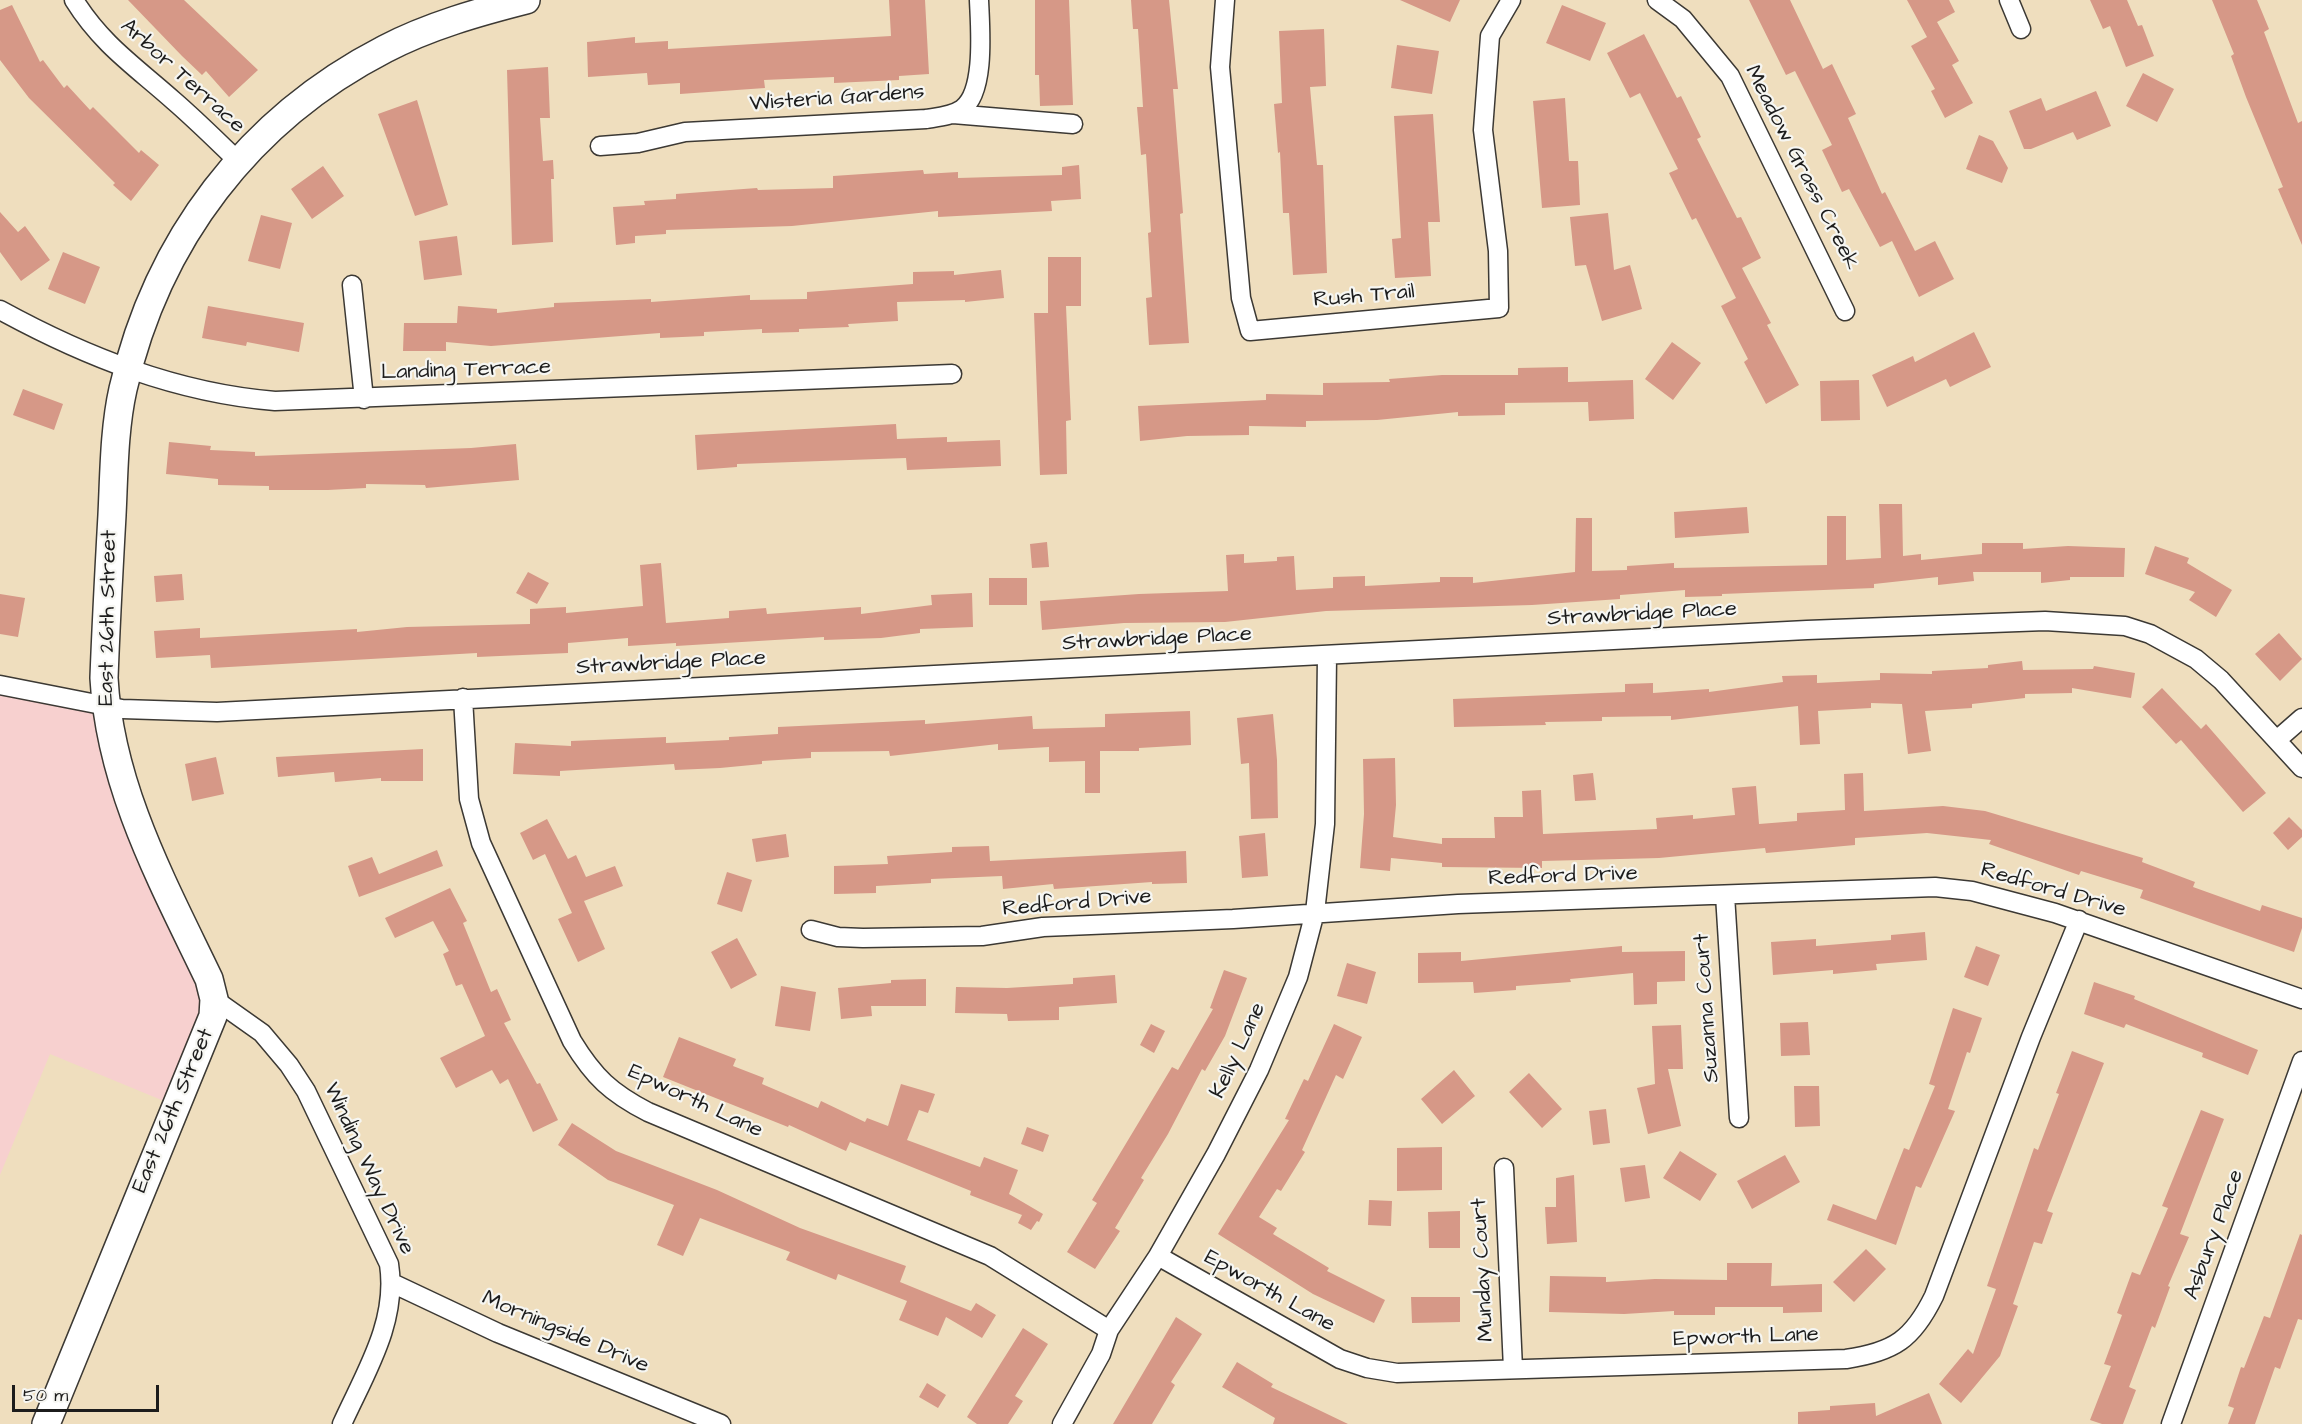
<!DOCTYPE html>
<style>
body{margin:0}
#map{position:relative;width:2302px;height:1424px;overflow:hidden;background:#efdebe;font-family:"Architects Daughter",sans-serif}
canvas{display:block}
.scale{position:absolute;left:12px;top:1385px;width:147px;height:27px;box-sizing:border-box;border:3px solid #1c1c1c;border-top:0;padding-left:8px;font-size:18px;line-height:21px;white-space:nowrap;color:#1c1c1c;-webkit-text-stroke:4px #f6f6f2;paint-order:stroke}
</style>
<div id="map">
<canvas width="2302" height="1424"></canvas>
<div class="scale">50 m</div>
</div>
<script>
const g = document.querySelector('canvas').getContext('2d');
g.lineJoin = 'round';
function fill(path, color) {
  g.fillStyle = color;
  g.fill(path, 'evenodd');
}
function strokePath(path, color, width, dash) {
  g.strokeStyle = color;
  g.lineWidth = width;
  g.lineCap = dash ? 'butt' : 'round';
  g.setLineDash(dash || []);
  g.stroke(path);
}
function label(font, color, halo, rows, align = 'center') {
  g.font = font + ' "Architects Daughter",sans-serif';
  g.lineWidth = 4.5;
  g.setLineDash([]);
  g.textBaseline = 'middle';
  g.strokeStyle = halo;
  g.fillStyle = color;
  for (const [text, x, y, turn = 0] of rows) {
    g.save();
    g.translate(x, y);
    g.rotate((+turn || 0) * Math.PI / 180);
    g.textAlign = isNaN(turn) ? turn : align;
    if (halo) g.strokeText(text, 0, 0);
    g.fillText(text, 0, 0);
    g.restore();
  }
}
fill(new Path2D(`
 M0 685 105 706 209 979 176 1106 50 1054 0 1175Z`), '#f7d0cf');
fill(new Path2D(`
 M128 0H184L258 70 229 97 206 71 202 75 182 56Z
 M889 0H925L929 74 899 76V80L834 83V77L764 80 765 88 680 94V83L648 85 647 73 588 77 587 42 635 37V43L668 41V49L891 36Z
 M1035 0H1069L1073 105 1040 106 1039 75H1035Z
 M1131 0H1169L1178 89H1173L1183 213 1180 214 1189 343 1149 345 1146 298 1152 297 1148 233 1151 232 1146 154 1141 155 1137 107H1143L1138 29H1133Z
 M1400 0H1460L1450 22Z
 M1749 0H1790L1823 69 1832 64 1856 114 1848 118 1882 194 1885 192 1915 251 1935 241 1954 279 1919 297 1892 241 1880 247 1849 189 1842 192 1822 150 1832 145 1795 71 1786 75Z
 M1907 0H1949L1955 12 1937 22 1959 61 1952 65 1973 103 1945 118 1931 91 1935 89 1911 46 1927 37Z
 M2090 0H2127L2138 26 2142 25 2154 56 2126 67 2110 26 2103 29Z
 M2212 0H2257L2269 29 2264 32 2298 123 2302 121V245L2278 189 2283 187 2246 97 2231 56 2234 54Z
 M12 5 40 62 43 60 64 88 67 85 90 110 93 107 139 153 141 150 159 165 131 201 113 185 115 183 29 98 0 60V10Z
 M1562 5 1606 23 1590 61 1546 43Z
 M1324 29 1326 86 1310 87 1317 165H1323L1327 273 1293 275 1289 213H1283L1280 152 1278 153 1274 104 1282 103 1279 31Z
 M1644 34 1677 98 1681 96 1701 137 1697 139 1737 218 1741 217 1761 258 1742 268 1771 323 1767 325 1799 385 1766 404 1744 362 1748 359 1721 306 1736 298 1696 218 1692 220 1669 173 1678 169 1640 93 1630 98 1607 53Z
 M1397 45 1439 51 1432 94 1391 88Z
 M548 67 550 118H540L543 161 553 160 554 179H551L553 242 512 245 507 70Z
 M2143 73 2174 89 2157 122 2126 106Z
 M2096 91 2111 126 2077 140 2073 132 2031 149H2024L2009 111 2041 98 2046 111Z
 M1565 98 1569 161H1578L1580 205 1542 208 1533 101Z
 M417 100 448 205 415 216 378 114Z
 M1433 114 1440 222H1428L1431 276 1395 278 1392 239 1401 238 1394 116Z
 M1979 135 1993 141 2008 168 2002 183 1966 169Z
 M1079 165 1081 199 1051 201 1052 211 938 217V211L792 226 666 230V234L635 236V243L616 245 613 207 645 205 644 201 676 199V194L757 188 758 190 833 188V176L923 170 924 174 958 172V178L1062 175V167Z
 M323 166 344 196 312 219 291 189Z
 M0 212 18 232 25 226 50 260 21 281 0 252Z
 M1608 213 1614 270 1630 265 1642 309 1602 321 1586 265 1575 266 1570 217Z
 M261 215 292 223 280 269 248 261Z
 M457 236 462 275 424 280 419 241Z
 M63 252 100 267 85 304 48 289Z
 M1048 257H1081V306H1066L1071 420 1066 421 1067 474 1040 475 1034 313H1048Z
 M1001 270 1004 298 965 302V300L897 302 898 321 848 324 849 327 799 329V332L762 333V329L704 332V336L660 338V333L491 346 446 342V351H403L404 323H457L458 306 497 309V313L554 307V303L651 299V302L750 295V300L807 299V292L913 284V272L954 271V275Z
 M208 306 304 323 299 352 247 342 246 346 202 338Z
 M1974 332 1991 367 1950 387 1946 379 1887 407 1872 375 1913 356 1915 362Z
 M1672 342 1701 363 1673 400 1645 379Z
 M1568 367V382L1633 380 1634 419 1589 421 1588 402 1505 403V415L1458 416V412L1377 420 1306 421V427L1249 426V435L1187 436 1140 441 1138 406 1266 400V394L1323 395V383L1390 382 1389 379 1442 375H1518V368Z
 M1859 380 1860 420 1821 421 1820 381Z
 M23 389 63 404 54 430 13 415Z
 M896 424 897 439 947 437V442L1000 440 1001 466 907 470 906 458 737 464V467L697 470 695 435Z
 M169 442 211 446 210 450 255 452V456L471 448 516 444 519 480 426 488 425 485 366 484V488L328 490H269V486L218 485V479L166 474Z
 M1879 504H1902L1903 556 1921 554V560L1982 554V543H2023V549L2068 546 2125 548 2124 577H2070V580L2041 583V572H1973L1974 581 1938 585V577L1874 584V588L1722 594V596L1685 597V590L1620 595V599L1532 605 1326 611 1225 622 1124 623 1042 630 1040 601 1139 594 1228 591 1226 555 1244 554V563L1277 561V557L1294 556 1296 590 1333 588V577L1365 576V586L1440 582V577H1473V583L1575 572 1576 518H1592V571L1627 570V566L1674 563V568L1827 565V516H1846V560L1881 558Z
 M1747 507 1749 533 1675 538 1674 512Z
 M1047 542 1049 567 1032 568 1030 544Z
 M2155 546 2189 558 2187 563 2232 590 2216 617 2189 600 2195 592 2145 574Z
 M661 563 666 623 729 618V611L766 608 767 614 861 607V614L932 605 931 595 972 593 973 627 920 629V633L881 638 824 640V637L676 646V643L628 646V638L568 643V653L477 657V653L211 668 210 655 156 658 154 631 200 628V638L357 629V632L407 627 530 624V609L566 607V613L643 606 640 565Z
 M528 572 549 583 537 604 516 593Z
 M182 574 184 600 156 602 154 576Z
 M989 578H1027V605H989Z
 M0 594 25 598 18 637 0 634Z
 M2279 633 2302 659 2280 681 2255 654Z
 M2022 661 2023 670 2093 669 2094 666 2135 673 2131 698 2072 688V693L2025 694V698L1972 704V708L1925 711 1931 751 1908 754 1902 704 1871 703V708L1818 711 1820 744 1800 745 1798 706 1671 720V716L1602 717V721L1545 722 1546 725 1454 727 1453 699 1625 692V684L1653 683V693L1709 689V692L1783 682 1782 676 1817 675V683L1880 680V673L1932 674V671L1988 668V665Z
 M2162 688 2201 729 2206 724 2266 793 2243 812 2181 740 2176 744 2142 707Z
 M1190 711 1191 745 1139 748V751H1100V793H1085V761L1049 762V747L998 750V744L890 756 889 751 811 752V758L762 761V764L720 768 675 770 674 764 560 771V776L513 774 515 743 571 746V741L666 737V743L729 740V737L778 734V727L925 720V724L1032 716 1033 729 1105 727V714Z
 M1273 714 1277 760 1278 818 1251 819 1249 763 1241 764 1237 718Z
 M423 749V781H381V778L335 782 334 772 278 777 276 757Z
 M216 757 224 794 192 801 185 764Z
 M1395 758 1396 805 1393 837 1442 844V838H1495L1494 817H1523L1522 791 1541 790 1543 834 1657 829 1656 818 1693 815V819L1735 815 1732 788 1756 786 1759 824 1797 821V813L1845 810 1844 774 1863 773 1864 811 1943 806 1985 811 2143 858 2142 862 2195 882 2193 887 2260 911 2262 905 2302 918V928L2294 952 2140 898 2143 890 2081 871 2079 875 1989 844 1991 840 1927 833 1855 838V845L1766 853 1765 848 1659 858 1542 861V868L1442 867V863L1391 858 1390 871 1360 868 1364 814 1363 759Z
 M1593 773 1596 800 1575 801 1573 775Z
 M2289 817 2302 830V837L2288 850 2273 833Z
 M547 819 568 859 576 855 586 877 615 866 623 886 584 901 605 949 578 962 558 919 572 913 545 854 533 860 520 833Z
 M1265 833 1268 876 1242 878 1239 836Z
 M786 834 789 857 756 862 752 839Z
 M989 846 990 861 1186 851 1187 883 1152 884V882L1054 889 1053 884 1003 889 1002 876 931 879V883L876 886V893L834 894V866L888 864 887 856 952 852V847Z
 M437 850 443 866 359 897 348 866 372 857 379 874Z
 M727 872 752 880 742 912 717 904Z
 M450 888 467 921 463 923 491 992 497 989 511 1020 504 1023 537 1084 540 1083 558 1120 533 1132 508 1079 500 1084 492 1070 456 1088 440 1058 485 1036 462 984 456 986 443 954 449 951 433 921 395 938 385 918Z
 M1925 932 1927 960 1876 964 1877 970 1833 974V970L1773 975 1771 942 1816 939V946L1891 940V935Z
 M737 938 757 975 731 989 711 952Z
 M1622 946V952L1685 951V981L1657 982V1004L1634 1005 1633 973 1570 979 1571 982 1516 986V990L1474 993 1473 982 1418 983V953L1461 952V961Z
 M1976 946 2000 955 1988 986 1964 977Z
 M1347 963 1376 972 1367 1004 1337 996Z
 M1224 970 1247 978 1225 1036 1205 1071 1202 1069 1168 1134 1141 1178 1144 1180 1115 1228 1120 1231 1095 1269 1067 1252 1097 1203 1092 1200 1172 1067 1178 1070 1213 1009 1210 1008Z
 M1115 975 1117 1003 1059 1007V1020L1008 1021 1007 1014 955 1013 956 987 1007 988 1073 984V978Z
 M926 979V1006H871L872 1016 841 1019 838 988 891 983V980Z
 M2094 982 2135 996 2134 999 2258 1050 2248 1075 2202 1057 2203 1053 2126 1024 2124 1028 2084 1014Z
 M781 986 816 992 810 1031 775 1026Z
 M1953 1008 1982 1018 1970 1053 1967 1052 1948 1109 1955 1111 1921 1188 1916 1186 1896 1245 1827 1220 1833 1204 1876 1220 1904 1148 1909 1150 1935 1086 1929 1084Z
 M1808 1022 1810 1055 1781 1056 1780 1023Z
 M1151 1024 1165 1031 1154 1053 1140 1045Z
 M1334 1024 1362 1037 1343 1079 1336 1075 1302 1150 1305 1152 1281 1191 1277 1189 1259 1217 1277 1228 1273 1234 1329 1268 1327 1271 1385 1300 1374 1323 1313 1294 1218 1234 1289 1120 1285 1119 1304 1079 1308 1081Z
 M1681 1025 1683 1069H1668L1681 1126 1648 1134 1637 1088 1655 1084 1652 1026Z
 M679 1037 736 1059 733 1066 764 1078 762 1084 818 1108 821 1101 865 1122 867 1118 888 1126 901 1084 935 1094 928 1113 919 1110 907 1140 980 1167 984 1157 1018 1170 1009 1194 1043 1214 1039 1222 1037 1221 1031 1230 1018 1223 1022 1215 970 1195 971 1191 850 1142 846 1151 789 1125 788 1127 663 1077Z
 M2072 1051 2104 1063 2047 1211 2053 1213 2042 1244 2034 1242 2013 1304 2018 1306 2000 1356 1961 1403 1939 1384 1968 1349 1973 1354 1996 1289 1987 1286 2034 1148 2038 1150 2059 1094 2056 1093Z
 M1454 1070 1475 1096 1442 1124 1421 1099Z
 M1529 1073 1562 1109 1542 1128 1509 1092Z
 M1794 1086H1819L1820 1126 1795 1127Z
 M1606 1109 1610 1143 1593 1145 1589 1111Z
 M2201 1110 2224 1119 2180 1234 2189 1237 2168 1286 2170 1287 2155 1328 2152 1326 2129 1387 2136 1390 2123 1424H2102L2090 1420 2111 1366 2104 1364 2122 1315 2117 1313 2132 1272 2140 1275 2168 1208 2162 1206Z
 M572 1123 616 1151 717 1190 800 1228 906 1266 900 1282 971 1311 976 1303 996 1315 982 1338 946 1317 938 1336 899 1320 907 1301 838 1274 836 1280 786 1260 790 1252 700 1218 683 1256 657 1245 674 1205 608 1180 558 1145Z
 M1027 1127 1049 1135 1043 1152 1021 1144Z
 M1442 1147V1190L1397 1191V1148Z
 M1680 1151 1717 1174 1700 1201 1663 1178Z
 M1785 1155 1800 1182 1752 1209 1737 1181Z
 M1645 1165 1650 1198 1625 1202 1620 1168Z
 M1574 1175 1577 1242 1547 1244 1545 1207H1556V1178Z
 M1369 1200 1392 1201 1391 1226 1368 1225Z
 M1460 1211V1248H1429L1428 1212Z
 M2300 1234 2302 1235V1320L2298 1319 2280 1369 2275 1367 2255 1424H2228L2234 1408 2228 1406 2241 1367 2244 1368 2264 1316 2270 1318Z
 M1866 1249 1886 1269 1854 1302 1833 1282Z
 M1727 1263H1772L1771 1286 1822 1284V1312L1783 1313V1307H1715V1315H1674V1311L1624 1314 1549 1312 1550 1276 1606 1277V1282L1655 1279 1727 1280Z
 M1411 1297H1460V1322L1412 1323Z
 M1176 1317 1202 1334 1171 1382 1175 1385 1152 1424H1113Z
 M1023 1328 1048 1344 1015 1396 1023 1401 1008 1424H977L967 1417Z
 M1237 1362 1273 1384 1271 1387 1348 1424H1273L1275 1418 1222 1387Z
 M927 1383 946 1395 938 1408 919 1397Z
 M1929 1393 1942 1424H1798V1412L1830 1410V1406L1875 1403 1876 1416Z`), '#d69887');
const street = new Path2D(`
 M74 0C102 45 136 67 174 101 196 120 217 141 238 161
 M1225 0 1220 67 1241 298 1250 331 1499 308 1498 251 1483 130 1490 36 1511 0
 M1657 0 1683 19 1730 76 1845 311
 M2009 0 2021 29
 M953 114 1073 124
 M600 146 638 143 685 132 926 119C938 117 952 116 962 109 986 92 980 27 979 0
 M352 285 364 399
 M0 310C86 357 177 393 275 401L952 374
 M0 685 122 709 217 712 1807 630 2045 621 2125 626 2150 634 2196 659 2221 680 2302 768
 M463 698 469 799 481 843 572 1041C594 1077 611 1093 648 1112L990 1256 1109 1330
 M2278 739 2302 718
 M1725 895 1739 1118
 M811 930 838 937 863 938 982 936 1043 927 1233 919 1458 904 1935 887 1972 891 2055 913 2302 999
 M214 999 262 1033 289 1065 306 1091 389 1264C398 1322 365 1373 342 1424
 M1504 1168 1513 1369
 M1158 1256 1340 1359 1367 1368 1397 1373 1846 1359C1894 1352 1913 1339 1934 1296L2031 1037 2079 920
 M392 1283 498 1333 721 1424
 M1062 1424 1101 1354 1109 1330 1158 1256 1216 1154 1259 1070 1298 977 1315 912 1325 824 1327 656
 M2171 1424 2302 1061`);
const secondary = new Path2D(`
 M46 1424 213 1016 214 999 209 979C163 883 110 787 104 678 106 624 109 569 112 515 114 474 114 429 123 389 157 240 249 119 385 49 429 26 479 12 526 0`);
strokePath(street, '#3c3934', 21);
strokePath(secondary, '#3c3934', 30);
strokePath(street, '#fff', 18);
strokePath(secondary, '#fff', 27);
label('22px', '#1c1c1c', '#f6f6f2', [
 ["Arbor Terrace",182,77,42],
 ["Wisteria Gardens",837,99,-4],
 ["Meadow Grass Creek",1801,168,63],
 ["Rush Trail",1364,297,-5],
 ["Landing Terrace",466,371,-2],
 ["Strawbridge Place",1642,615,-3],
 ["East 26th Street",109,618,-89],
 ["Strawbridge Place",1157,640,-3],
 ["Strawbridge Place",671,664,-3],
 ["Redford Drive",1563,877,-2],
 ["Redford Drive",2053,891,16],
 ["Redford Drive",1077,904,-5],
 ["Suzanna Court",1708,1008,-94],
 ["Kelly Lane",1239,1051,-65],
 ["Epworth Lane",695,1102,25],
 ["East 26th Street",174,1111,-67],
 ["Winding Way Drive",368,1169,65],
 ["Asbury Place",2215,1235,-70],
 ["Munday Court",1484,1270,-93],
 ["Epworth Lane",1269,1292,29],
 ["Morningside Drive",565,1333,23],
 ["Epworth Lane",1746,1338,-2]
]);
</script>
